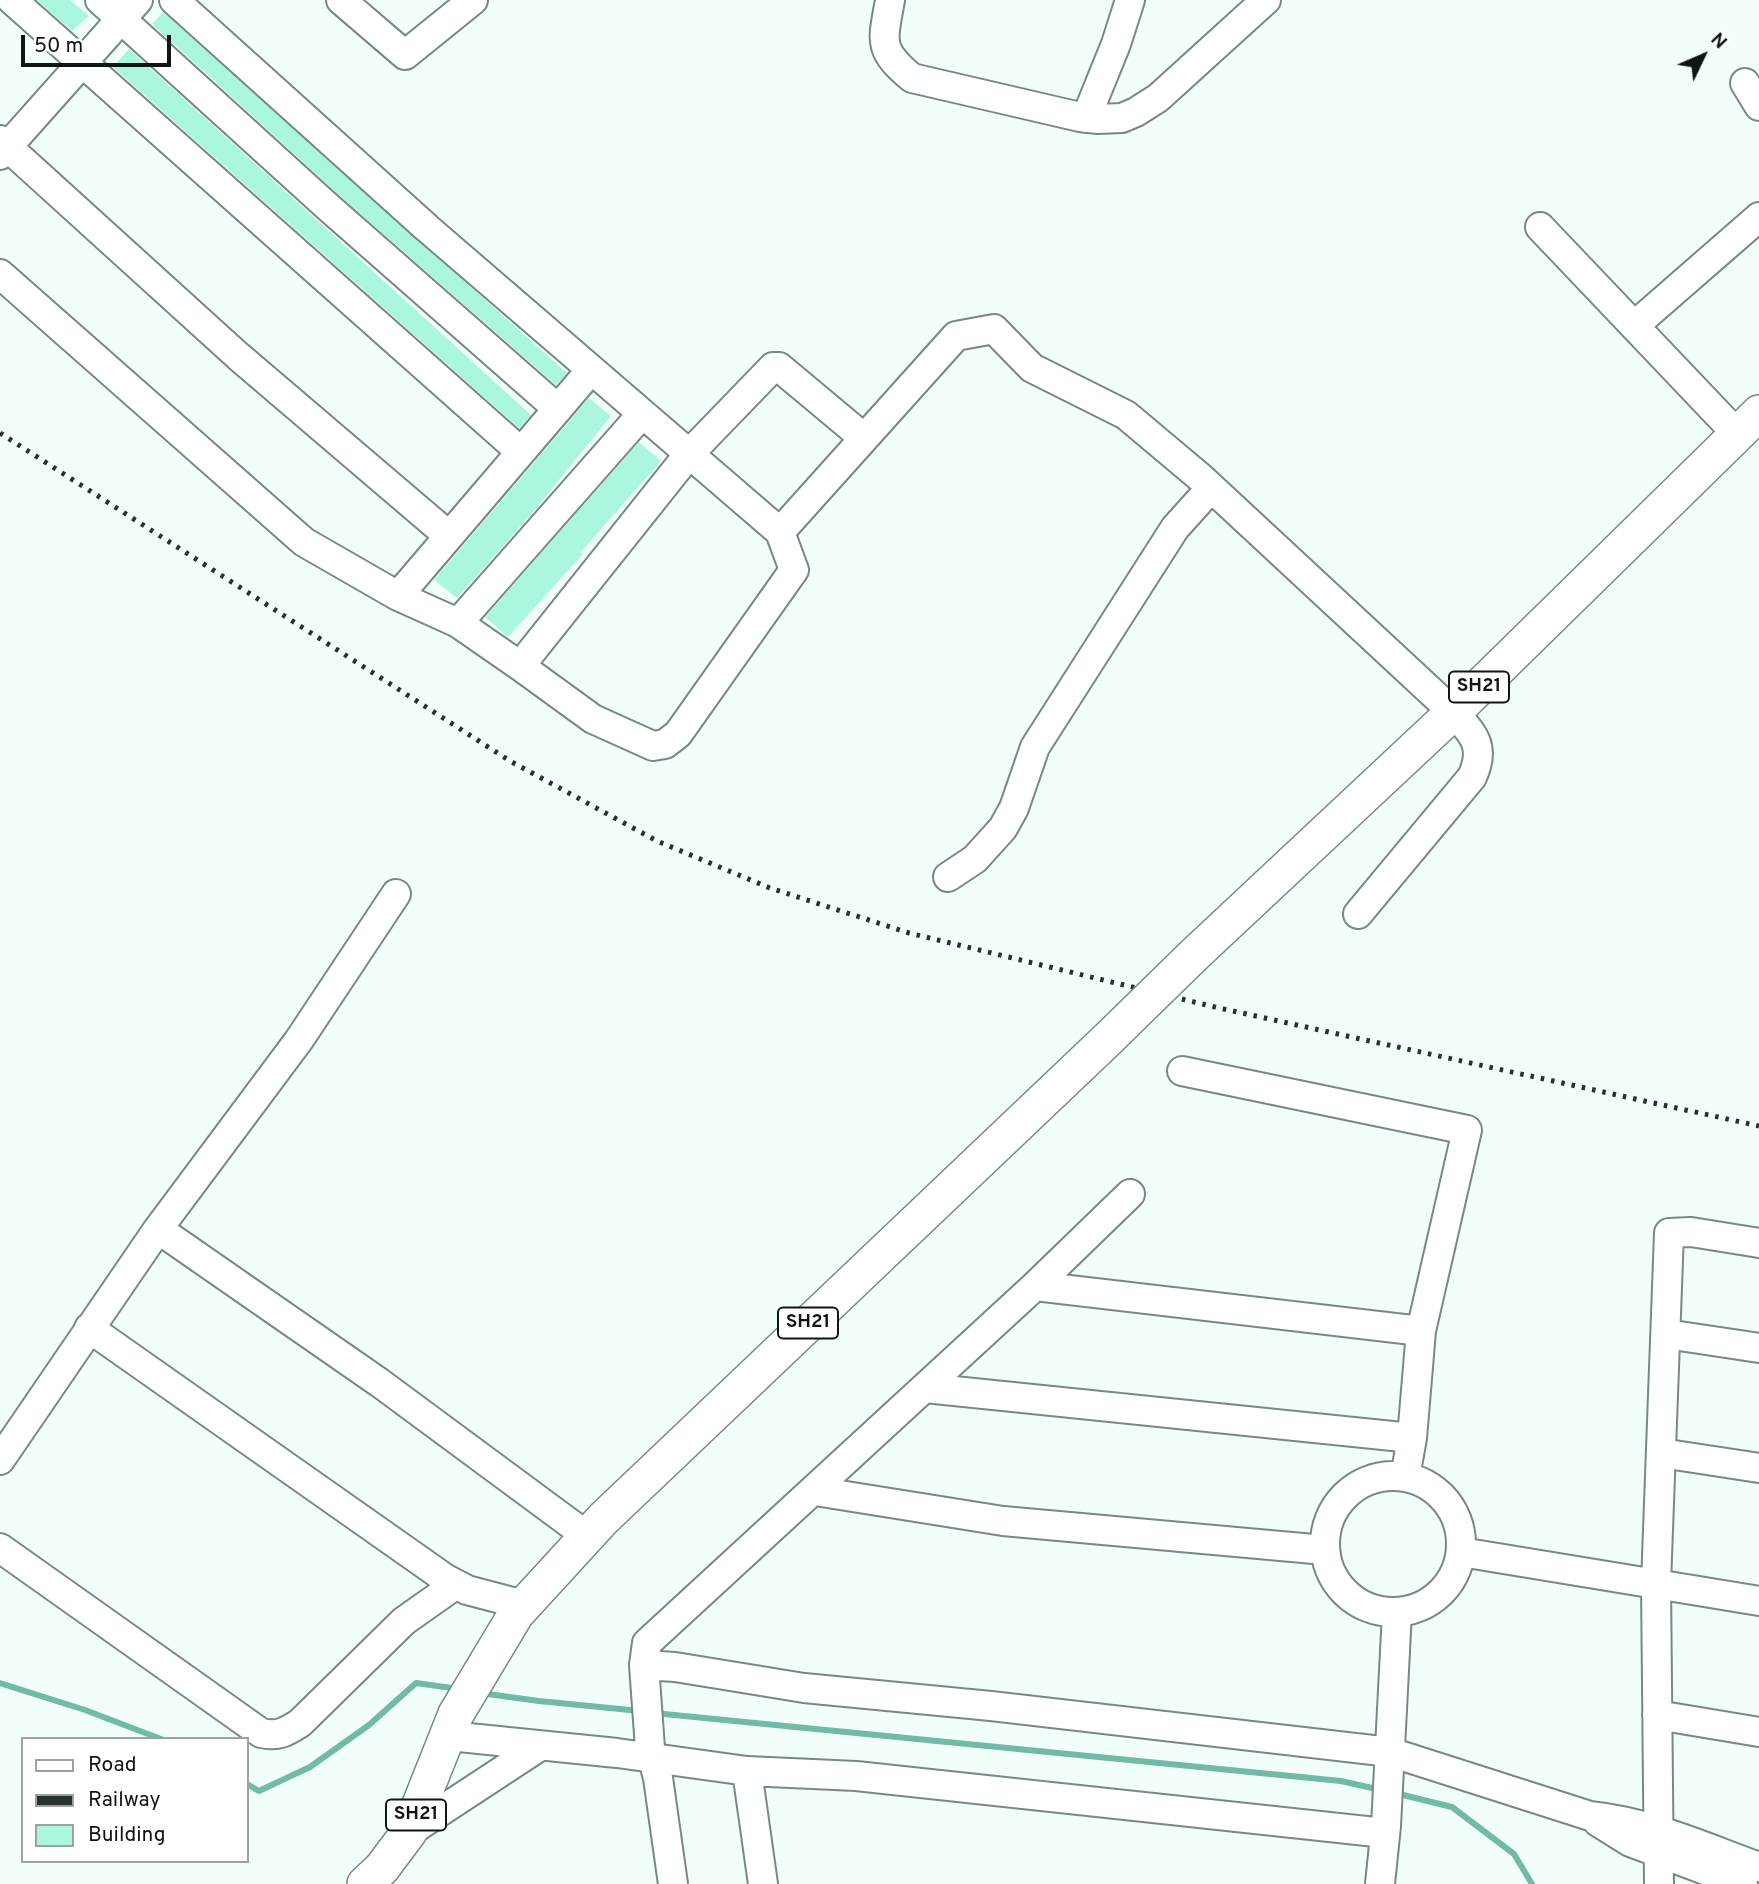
<!DOCTYPE html>
<style>
body{margin:0}
#map{position:relative;width:1759px;height:1884px;overflow:hidden;background:#f2fefa;font-family:Overpass,sans-serif}
canvas{display:block}
.legend{position:absolute;left:21px;top:1737px;width:228px;height:126px;box-sizing:border-box;background:#fff;border:2px solid #9fa1a1;margin:0;padding:9px 12px;list-style:none;font-size:21px;color:#0e1513}
.legend li{display:flex;align-items:center;gap:14px;height:35px}
.legend b{width:35px;border:2px solid #9fa1a1}
.north{position:absolute;left:1668px;top:21px;width:70px;height:70px;-webkit-text-stroke:5px #fff;paint-order:stroke;rotate:46deg;font-size:19px;font-weight:700;line-height:28px;text-align:center;color:#0e1513}
.north::after{content:'';display:block;margin:auto;width:24px;height:32px;background:#0e1513;clip-path:polygon(50% 0,100% 100%,50% 72%,0 100%)}
.scale{position:absolute;left:21px;top:35px;width:150px;height:32px;box-sizing:border-box;border:4px solid #0e1513;border-top:0;padding-left:9px;font-size:21px;line-height:24px;white-space:nowrap;color:#0e1513;-webkit-text-stroke:5px #fff;paint-order:stroke}
</style>
<div id="map">
<canvas width="1759" height="1884"></canvas>
<ul class="legend">
<li><b style="height:9px;background:#fff"></b>Road</li>
<li><b style="height:9px;background:#29312e"></b>Railway</li>
<li><b style="height:19px;background:#abf6df"></b>Building</li>
</ul>
<div class="north">N</div>
<div class="scale">50 m</div>
</div>
<script>
const g = document.querySelector('canvas').getContext('2d');
g.lineJoin = 'round';
function strokePath(path, color, width, dash) {
  g.strokeStyle = color;
  g.lineWidth = width;
  g.lineCap = dash ? 'butt' : 'round';
  g.setLineDash(dash || []);
  g.stroke(path);
}
function fill(path, color) {
  g.fillStyle = color;
  g.fill(path, 'evenodd');
}
function label(font, color, halo, rows, align = 'center') {
  g.font = font + ' Overpass,sans-serif';
  g.lineWidth = 6;
  g.setLineDash([]);
  g.textBaseline = 'middle';
  g.strokeStyle = halo;
  g.fillStyle = color;
  for (const [text, x, y, turn = 0] of rows) {
    g.save();
    g.translate(x, y);
    g.rotate((+turn || 0) * Math.PI / 180);
    g.textAlign = isNaN(turn) ? turn : align;
    if (halo) g.strokeText(text, 0, 0);
    g.fillText(text, 0, 0);
    g.restore();
  }
}
strokePath(new Path2D(`
 M0 1683 85 1710 161 1739
 M480 1693 539 1701 640 1711
 M654 1713 1341 1781 1381 1790
 M247 1784 259 1791 310 1767 369 1725 416 1683 459 1689
 M1395 1793 1452 1807 1514 1854 1532 1884`), '#71baa5', 6);
fill(new Path2D(`
 M37 0H70L89 16 72 31Z
 M163 12 567 373 556 385 339 195 152 24Z
 M129 49 531 415 530 416 519 428 113 67Z
 M589 398 611 416 533 512 457 598 434 580Z
 M639 442 661 461 581 552 583 554 508 637 485 617Z`), '#abf6df');
const minor = new Path2D(`
 M12 0 521 452
 M100 0 328 207 558 409
 M174 0 427 228 780 532 956 336 994 329 1032 368 1126 415 1201 478 1453 712C1474 734 1486 747 1472 777L1358 914
 M341 0 405 55 473 0
 M890 0C883 41 877 49 912 78L1080 117 1098 119 1122 118 1136 112 1158 98 1266 0
 M1745 83 1759 106
 M1086 118 1116 44 1130 0
 M0 140 238 356 449 536
 M0 155 138 0
 M1540 227 1737 434
 M0 274 304 542 398 596 591 370
 M1634 326 1759 217
 M398 596 458 623 642 414
 M458 623 520 666 689 454 773 367H779L864 438
 M520 666 593 719 653 746 665 744 678 734 794 570 780 532
 M948 877 975 859 1003 828 1014 808 1035 747 1175 528 1211 488
 M1182 1071 1467 1130 1421 1331 1412 1438 1405 1477
 M158 1229 380 1383 587 1536
 M1035 1286 1130 1194
 M89 1328 446 1579 467 1590 524 1605
 M1421 1331 1035 1286 647 1643 644 1665 675 1667 804 1688 991 1706 1390 1752 1590 1816C1649 1822 1704 1847 1759 1867
 M1666 1334 1759 1348
 M925 1388 1412 1438
 M1661 1453 1759 1468
 M0 1460 158 1229 299 1040 396 894
 M1325 1544a68 68 0 1 1 136 0a68 68 0 1 1-136 0Z
 M815 1491 1003 1521 1325 1550
 M0 1548 261 1733C278 1737 286 1732 300 1723L404 1621 455 1585
 M1461 1552 1759 1601
 M644 1665 650 1748 658 1778 673 1884
 M1657 1715 1759 1732
 M449 1736 617 1753 747 1771 856 1776 1385 1833
 M747 1771 763 1884
 M1598 1822 1630 1842 1743 1884
 M409 1832 540 1746
 M1380 1884 1386 1826 1397 1612
 M1659 1884 1656 1584 1669 1233 1691 1232 1759 1243`);
const major = new Path2D(`
 M1194 955 1460 706 1759 413
 M365 1884 382 1868 409 1832 456 1714 516 1614 603 1519 1108 1039`);
strokePath(minor, '#778983', 32);
strokePath(major, '#778983', 38);
strokePath(minor, '#fff', 28);
strokePath(major, '#fff', 35);
strokePath(new Path2D(`
 M0 433 510 761 657 841 770 888 909 933 1219 1008 1759 1126`), '#29312e', 5, [3.5, 7]);
const majorBridge = new Path2D(`
 M1108 1039 1194 955`);
strokePath(majorBridge, '#778983', 38, []);
strokePath(majorBridge, '#fff', 35);
for (const [x, y, w] of [
 [1479,687,60],
 [808,1323,60],
 [416,1815,60]
]) {
  const box = new Path2D();
  box.roundRect(x - w / 2, y - 15.5, w, 31, 5);
  g.fillStyle = '#fff';
  g.fill(box);
  strokePath(box, '#0e1513', 2);
}
label('bold 19px', '#0e1513', null, [
 ["SH21",1479,687],
 ["SH21",808,1323],
 ["SH21",416,1815]
]);
</script>
